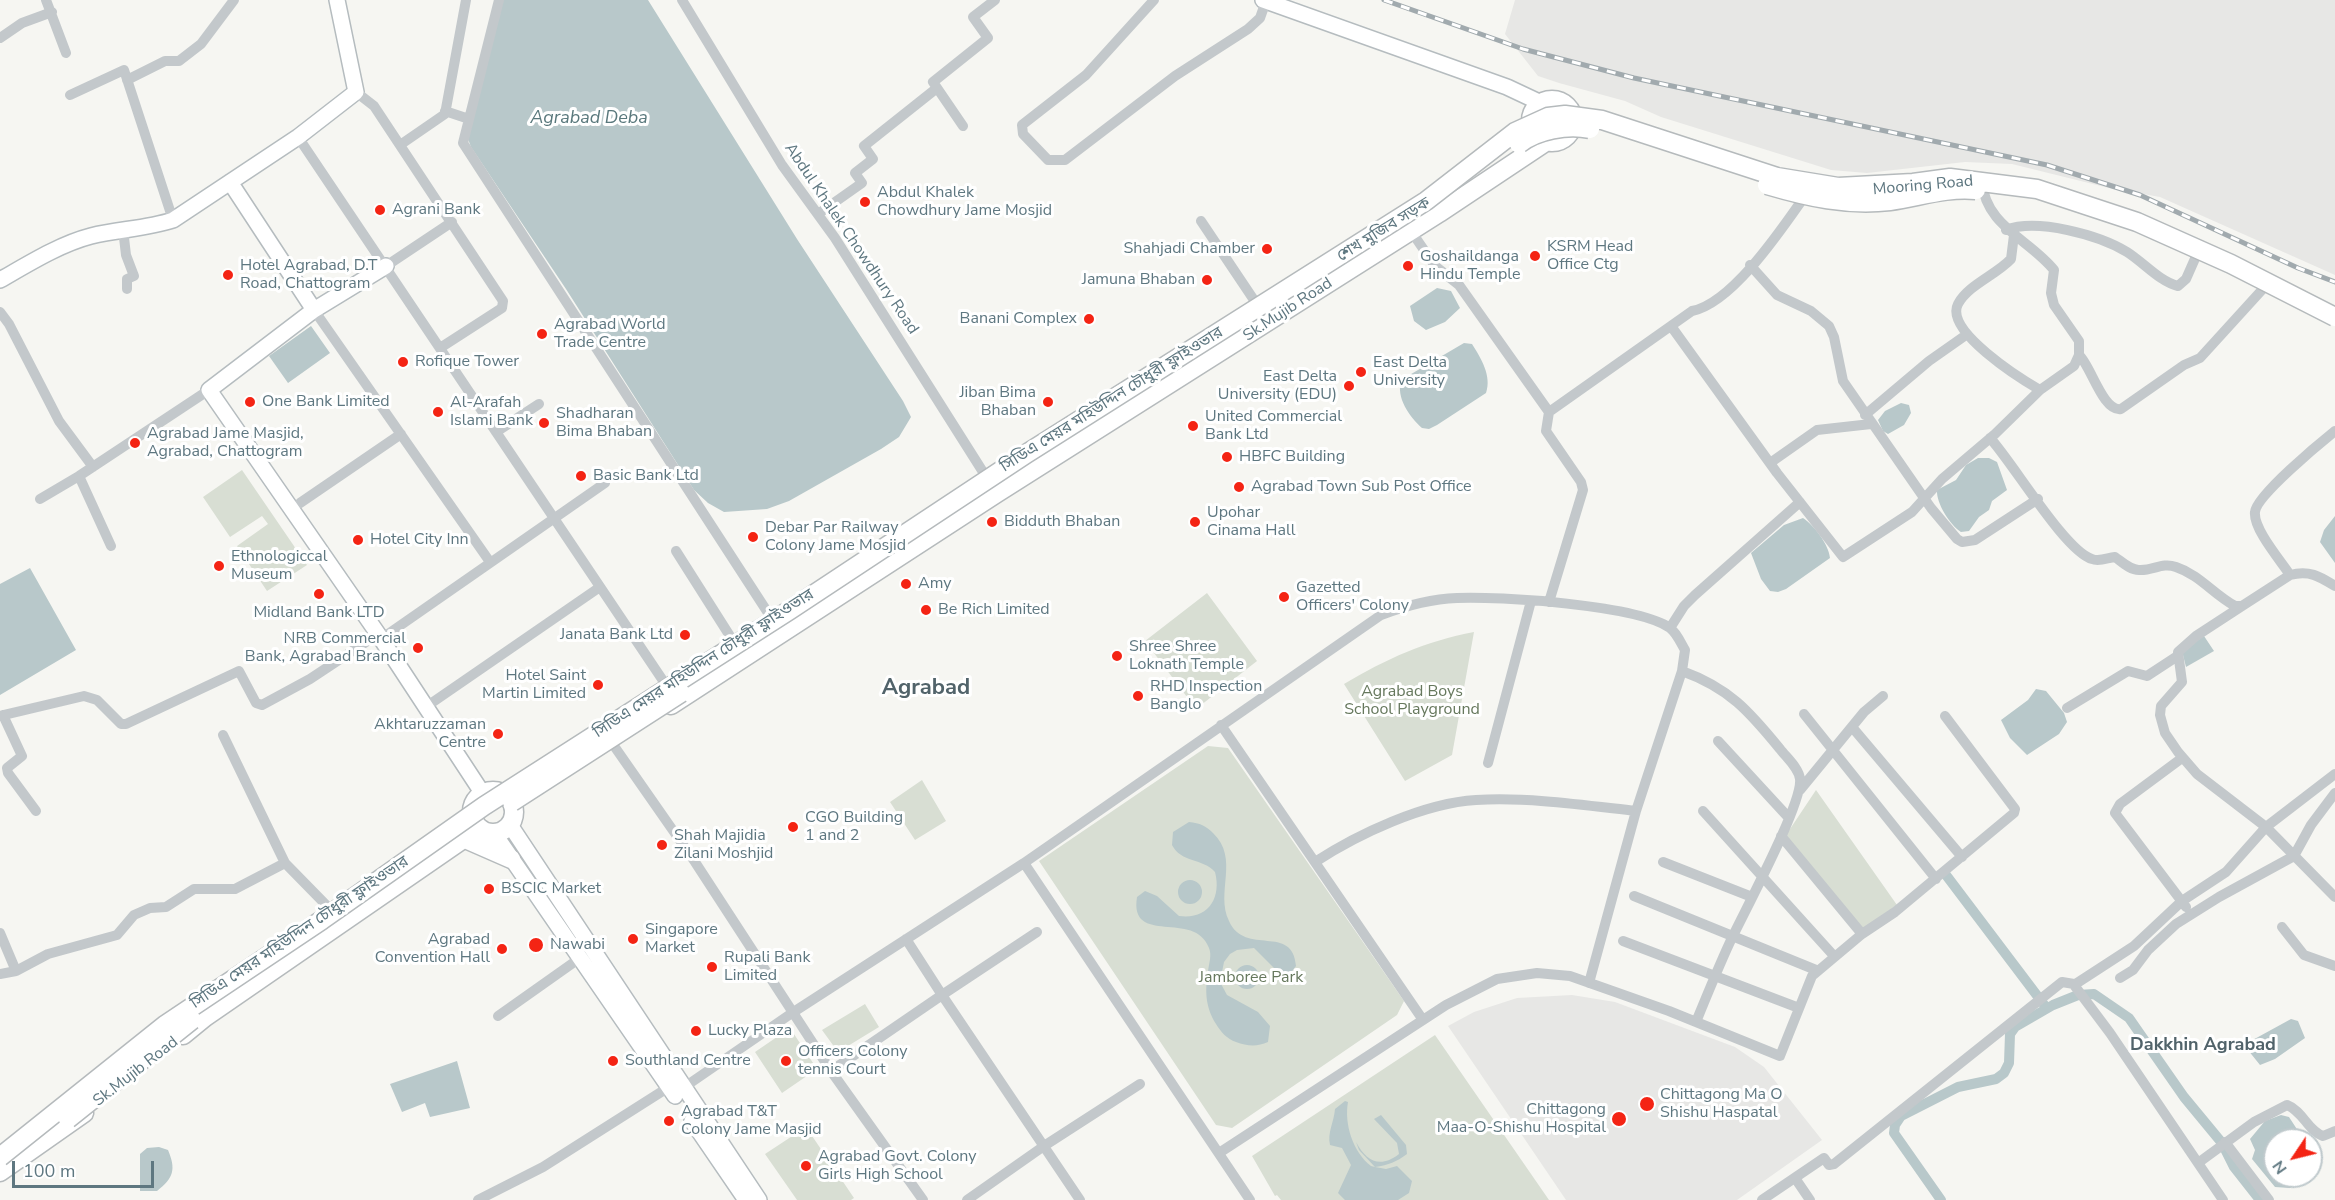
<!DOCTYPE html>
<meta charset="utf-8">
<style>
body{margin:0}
#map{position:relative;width:2335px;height:1200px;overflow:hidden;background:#f6f6f2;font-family:"Nunito Sans",sans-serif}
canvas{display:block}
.north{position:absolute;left:2263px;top:1128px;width:60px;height:60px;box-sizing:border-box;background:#fff;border:2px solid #bfc9cc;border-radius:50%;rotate:235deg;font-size:16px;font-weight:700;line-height:24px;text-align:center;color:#5e7780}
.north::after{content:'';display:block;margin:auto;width:21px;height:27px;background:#f42414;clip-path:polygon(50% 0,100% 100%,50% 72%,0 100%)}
.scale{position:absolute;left:12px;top:1161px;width:142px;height:27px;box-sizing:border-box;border:3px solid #5e7780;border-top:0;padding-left:8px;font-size:18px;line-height:21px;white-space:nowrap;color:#5e7780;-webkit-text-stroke:4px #fff;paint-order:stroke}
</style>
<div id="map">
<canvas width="2335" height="1200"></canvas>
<div class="north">N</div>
<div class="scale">100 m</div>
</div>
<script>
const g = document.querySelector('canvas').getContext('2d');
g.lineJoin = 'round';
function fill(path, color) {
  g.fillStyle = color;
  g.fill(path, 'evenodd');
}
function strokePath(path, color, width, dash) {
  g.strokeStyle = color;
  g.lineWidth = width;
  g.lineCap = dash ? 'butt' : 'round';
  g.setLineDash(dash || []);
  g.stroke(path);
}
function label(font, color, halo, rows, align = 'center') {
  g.font = font + ' "Nunito Sans","Noto Sans Bengali",sans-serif';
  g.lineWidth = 6;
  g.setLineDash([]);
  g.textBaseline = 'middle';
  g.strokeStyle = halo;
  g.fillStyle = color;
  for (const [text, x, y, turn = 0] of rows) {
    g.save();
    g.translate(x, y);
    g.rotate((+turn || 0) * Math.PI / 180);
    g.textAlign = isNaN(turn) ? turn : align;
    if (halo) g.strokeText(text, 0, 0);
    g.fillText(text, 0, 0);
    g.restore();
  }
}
fill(new Path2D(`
 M1515 0H2335V275L2160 197 2109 188 2012 164 1965 162 1867 173 1831 170 1661 117 1625 101 1559 83 1538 76 1505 34Z
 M1572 995 1615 1002 1735 1047 1764 1067 1822 1140 1737 1200H1566L1448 1026 1474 1012 1517 998Z`), '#e7e7e5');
fill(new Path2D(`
 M242 470 307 565 267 591 237 546 268 524 262 516 230 537 203 497Z
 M1207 593 1257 661 1196 709 1145 641Z
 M1474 632 1452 755 1405 781 1344 684C1386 659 1426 641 1474 632Z
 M1208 746 1228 748 1404 1001 1397 1015 1232 1128 1216 1125 1039 861Z
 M922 780 946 821 915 840 890 802Z
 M1816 790 1897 905 1862 929 1786 835Z
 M865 1004 879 1027 838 1052 822 1030Z
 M790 1028 817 1069 782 1093 755 1052Z
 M1435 1035 1549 1200H1281L1277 1195 1275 1196 1252 1156Z
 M806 1127 854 1198 851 1200H797L765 1154Z`), '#d8ded3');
fill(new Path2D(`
 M501 0H648L797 239 903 401 911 417 899 437 881 449 789 501 767 509 724 512 708 503 694 490 566 289 471 147 468 139Z
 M1437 288 1451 291 1460 308 1445 322 1426 330 1414 321 1410 306Z
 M311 326 330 353 288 383 269 356Z
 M1464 343 1472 344C1481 358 1492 376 1486 393L1437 425 1429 429 1422 428C1409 416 1396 398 1401 380Z
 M1901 403 1909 405 1911 413 1904 425 1888 434 1883 431 1878 420 1885 411Z
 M1978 458H1989L1997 462 2007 490 1992 501 1989 510 1979 517 1969 531 1961 532C1950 525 1936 503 1937 490L1956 480 1966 465Z
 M2335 516V563L2320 542 2324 530Z
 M1803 518C1814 525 1829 545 1830 558L1786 589 1778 592 1770 591 1761 579 1751 553 1784 525Z
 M30 568 76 650 0 695V584Z
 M2204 636 2214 651 2186 667 2182 651Z
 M2036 689 2046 691 2064 713 2067 722 2059 734 2027 755 2010 738 2001 720 2028 700Z
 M1189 822C1200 823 1206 826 1213 833 1240 859 1215 892 1229 921 1245 957 1293 923 1296 966L1289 975 1280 974 1254 948 1237 950 1230 954 1224 962 1220 982 1227 995 1258 1012 1270 1026 1268 1042C1257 1047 1247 1046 1236 1042 1227 1039 1221 1032 1216 1024 1205 1006 1205 991 1208 971 1209 963 1212 955 1209 948 1195 909 1129 947 1137 897L1145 891 1157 896 1179 916C1207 920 1222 899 1215 872 1203 858 1181 863 1172 845L1173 832Z
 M1178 892a12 12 0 1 1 24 0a12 12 0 1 1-24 0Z
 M1235 977a12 12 0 1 1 24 0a12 12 0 1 1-24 0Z
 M2291 1019 2298 1021 2305 1038 2275 1059 2260 1065 2248 1050 2249 1042Z
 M457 1061 470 1108 430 1117 425 1103 402 1112 390 1084Z
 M1345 1101 1348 1102C1344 1124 1353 1152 1371 1166L1375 1167 1359 1150 1356 1142C1366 1161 1380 1169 1399 1154L1397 1143 1374 1119 1381 1115 1406 1145 1407 1154C1396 1162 1389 1165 1375 1167L1386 1169 1397 1166 1412 1181 1409 1193 1398 1200H1345L1338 1193 1351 1165 1342 1148 1330 1145C1327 1133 1334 1122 1335 1109Z
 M2281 1115 2289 1117 2304 1140H2275V1176H2305L2290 1188 2275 1187 2252 1159 2255 1150 2250 1139 2265 1121Z
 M159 1147 168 1150C176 1169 174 1178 157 1191H140V1154L147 1148Z`), '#b8c8ca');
strokePath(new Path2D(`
 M1946 875 2045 1006
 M1941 1200 1894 1133 1895 1125 1901 1116 1958 1087 1996 1079 2004 1073 2009 1063 2010 1034 2015 1027 2053 1005 2078 995 2094 994 2129 1018 2184 1097 2222 1143 2234 1167 2260 1200`), '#b8c8ca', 10);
const secondary = new Path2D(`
 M1263 0 1507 87 1541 103
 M230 182 314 310
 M386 266 314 310 209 390 378 634 483 794
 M0 280C28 264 60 244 91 236 118 229 146 229 173 220L298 137 356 92 337 0
 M510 825 759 1200
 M494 833 675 1096
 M692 1121 746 1200`);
const highway = new Path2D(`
 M1531 121a21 21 0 1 1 42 0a21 21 0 1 1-42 0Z
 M671 705 997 493 1439 213 1547 141
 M472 812a21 21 0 1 1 42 0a21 21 0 1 1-42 0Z
 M463 838 511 859
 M183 1035 205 1017 479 828
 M0 1172 84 1113`);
strokePath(secondary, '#b5bcbf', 18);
strokePath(highway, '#b5babc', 21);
strokePath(new Path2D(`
 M46 0 66 53
 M499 0 463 143 772 619
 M682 0 782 165 835 238 990 483
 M1154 0 1086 75 1022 125 1023 134 1048 160H1065L1175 76 1248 29 1260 18 1266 1
 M0 38 22 23 52 12
 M127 80 165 61H179L201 44 234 0
 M356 92 374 106 503 301 502 308 440 348
 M70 95 124 70 173 220
 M445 111 469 119
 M963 126 933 82 988 38 973 17 995 0
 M298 137 668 688
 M400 145 445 114 466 0
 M818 214 862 183 855 173 873 159 864 146 937 88
 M1201 221 1260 309
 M123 229 126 255 134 276 127 279V289
 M2006 230C2037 218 2099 235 2127 252 2143 262 2160 282 2178 286L2186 279 2201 245
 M1411 231 1435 266 1459 285 1549 412 1692 311C1733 303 1783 227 1807 193
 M2014 235 2011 259C1996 275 1968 285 1958 304 1944 331 2021 379 2040 390
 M1750 265 1777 295 1811 311 1829 326 1834 337 1843 381 1931 508 1957 539 1962 542 1975 540 2038 499
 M386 266 452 222
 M314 310 490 562
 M0 312 9 324 59 421 93 467
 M1671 326 1777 473 1843 557 1912 512 1942 479 1995 434 2040 390 2074 366 2079 355V341L2054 305 2051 293 2054 270C2029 239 1985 226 1982 181
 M2079 355C2091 366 2103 412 2121 409L2184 365 2200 358 2271 280
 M1549 412 1546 431 1581 482 1583 490 1549 602
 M1865 415 1929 361 1966 335
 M496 432 539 404
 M1990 438C2013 463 2065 551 2092 559 2099 562 2107 558 2115 557 2122 562 2130 570 2139 570 2153 571 2162 562 2176 567 2200 575 2213 594 2235 606H2242L2290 575C2309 570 2319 576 2335 586
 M1770 463 1817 430 1871 424
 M79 476 111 546
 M40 499 79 476 209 390
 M300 503 401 434
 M676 551 735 644
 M2290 575C2281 561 2253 529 2255 512 2256 496 2320 443 2335 431
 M2242 606 2196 636 2178 652 2182 682 2161 706 2160 715 2165 733 2178 752 2197 774 2266 827 2335 897
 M1670 628 1684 606 1695 595 1800 502
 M388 634 605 483
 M1682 671C1729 688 1749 711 1780 749 1786 757 1799 768 1800 779 1803 803 1743 914 1730 942 1718 968 1707 995 1696 1022
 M433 702 600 587
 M2067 708 2128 671 2147 676 2176 657
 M1804 714 1936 879
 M3 715 22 756 7 768 8 773 36 811
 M0 716 84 696 97 700 121 724H126L239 671 256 703 262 705 310 679 378 634
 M1221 725 1423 1020
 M1852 727 1962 857
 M223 735 285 863 332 911
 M1718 741 1789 818
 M612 743 695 862 831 1071 923 1200
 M2182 758 2120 804 2115 813 2186 907
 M1488 763 1531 601
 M1800 790 1864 712 1883 696
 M1703 811 1834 956
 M1781 836 1862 934 1895 912 2014 813 2015 809 1945 716
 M1315 862C1358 834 1424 803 1476 800 1529 797 1583 805 1636 811
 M1663 862 1752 897
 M1024 863 1250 1200
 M1634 896 1816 970
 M2282 927 2304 955 2335 966
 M0 933 16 971 48 954 117 935 134 915 150 908 166 907 194 889H235L285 863
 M906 939 942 995 1037 932
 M1623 941 1799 1008
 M0 974 16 971
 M2120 978 2133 970 2148 950 2176 924 2219 897 2294 856 2311 825 2335 793
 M498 1016 580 958
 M831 1071 942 995 1080 1200
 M683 1088 792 1013 1024 863 1381 615C1405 606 1431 599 1457 598 1498 596 1638 605 1670 628 1676 632 1681 643 1685 650L1682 671 1636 811 1589 983
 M2225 1142 2269 1200
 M1219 1153 1446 1005 1497 979 1537 973 1570 976 1669 1011 1780 1056 1812 976 1862 934
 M2198 1163 2254 1122 2287 1105C2303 1111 2307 1130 2323 1136L2335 1131
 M1795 1178 1810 1200
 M478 1200 543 1167 669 1087
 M967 1200 1044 1146 1140 1084
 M1762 1200 1824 1158 1829 1165 1834 1164 2062 982 2074 984
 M2223 1200 2110 1033 2074 985 2134 946 2182 901 2226 872 2266 827 2335 774`), '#c3c8cb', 10);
strokePath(secondary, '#fff', 15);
strokePath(highway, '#fff', 18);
const rail = new Path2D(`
 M1384 0 1523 49 1634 78 2047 165 2140 195 2298 268 2335 282`);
strokePath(rail, '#a1aaae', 5);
strokePath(rail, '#fff', 3, [9]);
const highwayBridge = new Path2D(`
 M1519 144C1536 130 1568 124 1590 129
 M1767 185C1808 197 1847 206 1890 201 1919 197 1946 187 1976 190
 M512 802 681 693
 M68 1119 192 1020
 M0 1157 165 1025 322 920 484 806 790 610 1026 454 1426 201 1515 132 1548 117 1565 115 1602 120 1777 177 1838 187 1913 183 1950 178 2037 189 2137 222 2231 264 2335 317`);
strokePath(highwayBridge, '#b5babc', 21, []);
strokePath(highwayBridge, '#fff', 18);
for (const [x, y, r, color] of [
 [865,202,6,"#f42414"],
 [380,210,6,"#f42414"],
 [1267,249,6,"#f42414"],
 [1535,256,6,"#f42414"],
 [1408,266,6,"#f42414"],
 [228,275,6,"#f42414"],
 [1207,280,6,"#f42414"],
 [1089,319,6,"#f42414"],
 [542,334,6,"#f42414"],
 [403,362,6,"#f42414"],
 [1361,372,6,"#f42414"],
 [1349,386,6,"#f42414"],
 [250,402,6,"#f42414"],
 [1048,402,6,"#f42414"],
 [438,412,6,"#f42414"],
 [544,423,6,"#f42414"],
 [1193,426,6,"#f42414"],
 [135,443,6,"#f42414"],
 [1227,457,6,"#f42414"],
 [581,476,6,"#f42414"],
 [1239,487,6,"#f42414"],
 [992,522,6,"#f42414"],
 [1195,522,6,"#f42414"],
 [753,537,6,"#f42414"],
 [358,540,6,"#f42414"],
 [219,566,6,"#f42414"],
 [906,584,6,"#f42414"],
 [319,594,6,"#f42414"],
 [1284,597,6,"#f42414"],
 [926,610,6,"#f42414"],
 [685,635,6,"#f42414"],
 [418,648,6,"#f42414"],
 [1117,656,6,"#f42414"],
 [598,685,6,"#f42414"],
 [1138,696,6,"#f42414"],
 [498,734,6,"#f42414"],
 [793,827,6,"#f42414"],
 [662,845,6,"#f42414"],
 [489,889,6,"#f42414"],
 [633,939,6,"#f42414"],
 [536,945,8,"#f42414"],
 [502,949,6,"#f42414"],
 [712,967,6,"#f42414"],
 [696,1031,6,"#f42414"],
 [613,1061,6,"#f42414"],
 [786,1061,6,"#f42414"],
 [1647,1104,8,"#f42414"],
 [1619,1119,8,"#f42414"],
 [669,1121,6,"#f42414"],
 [806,1166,6,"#f42414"]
]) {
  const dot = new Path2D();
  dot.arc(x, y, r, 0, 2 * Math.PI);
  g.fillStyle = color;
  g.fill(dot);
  strokePath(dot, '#fff', 2);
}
label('16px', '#5e7780', '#fff', [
 ["Mooring Road",1923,186,-5],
 ["শেখ মুজিব সড়ক",1384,230,-32],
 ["Abdul Khalek Chowdhury Road",851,239,56],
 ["Sk.Mujib Road",1288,310,-33],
 ["সিডিএ মেয়র মহিউদ্দিন চৌধুরী ফ্লাইওভার",1112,400,-32],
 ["সিডিএ মেয়র মহিউদ্দিন চৌধুরী ফ্লাইওভার",704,664,-33],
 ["সিডিএ মেয়র মহিউদ্দিন চৌধুরী ফ্লাইওভার",300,933,-34],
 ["Sk.Mujib Road",136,1072,-38]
]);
label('16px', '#5e7780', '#fff', [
 ["Abdul Khalek",877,193],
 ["Chowdhury Jame Mosjid",877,211],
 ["Agrani Bank",392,210],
 ["KSRM Head",1547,247],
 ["Office Ctg",1547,265],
 ["Shahjadi Chamber",1255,249,"right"],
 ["Goshaildanga",1420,257],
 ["Hindu Temple",1420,275],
 ["Hotel Agrabad, D.T",240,266],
 ["Road, Chattogram",240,284],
 ["Jamuna Bhaban",1195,280,"right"],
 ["Banani Complex",1077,319,"right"],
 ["Agrabad World",554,325],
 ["Trade Centre",554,343],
 ["Rofique Tower",415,362],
 ["East Delta",1373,363],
 ["University",1373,381],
 ["East Delta",1337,377,"right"],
 ["University (EDU)",1337,395,"right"],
 ["Jiban Bima",1036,393,"right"],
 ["Bhaban",1036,411,"right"],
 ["One Bank Limited",262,402],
 ["Al-Arafah",450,403],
 ["Islami Bank",450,421],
 ["Shadharan",556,414],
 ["Bima Bhaban",556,432],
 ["United Commercial",1205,417],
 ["Bank Ltd",1205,435],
 ["Agrabad Jame Masjid,",147,434],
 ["Agrabad, Chattogram",147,452],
 ["HBFC Building",1239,457],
 ["Basic Bank Ltd",593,476],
 ["Agrabad Town Sub Post Office",1251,487],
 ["Upohar",1207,513],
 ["Cinama Hall",1207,531],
 ["Bidduth Bhaban",1004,522],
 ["Debar Par Railway",765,528],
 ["Colony Jame Mosjid",765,546],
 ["Hotel City Inn",370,540],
 ["Ethnologiccal",231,557],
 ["Museum",231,575],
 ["Amy",918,584],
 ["Gazetted",1296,588],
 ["Officers' Colony",1296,606],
 ["Be Rich Limited",938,610],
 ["Midland Bank LTD",319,613,"center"],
 ["Janata Bank Ltd",673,635,"right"],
 ["NRB Commercial",406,639,"right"],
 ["Bank, Agrabad Branch",406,657,"right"],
 ["Shree Shree",1129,647],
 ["Loknath Temple",1129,665],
 ["Hotel Saint",586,676,"right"],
 ["Martin Limited",586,694,"right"],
 ["RHD Inspection",1150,687],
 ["Banglo",1150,705],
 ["Akhtaruzzaman",486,725,"right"],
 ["Centre",486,743,"right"],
 ["CGO Building",805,818],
 ["1 and 2",805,836],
 ["Shah Majidia",674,836],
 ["Zilani Moshjid",674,854],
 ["BSCIC Market",501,889],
 ["Singapore",645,930],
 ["Market",645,948],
 ["Agrabad",490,940,"right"],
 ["Convention Hall",490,958,"right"],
 ["Nawabi",550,945],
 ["Rupali Bank",724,958],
 ["Limited",724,976],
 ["Lucky Plaza",708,1031],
 ["Officers Colony",798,1052],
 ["tennis Court",798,1070],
 ["Southland Centre",625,1061],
 ["Chittagong Ma O",1660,1095],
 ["Shishu Haspatal",1660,1113],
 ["Chittagong",1606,1110,"right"],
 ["Maa-O-Shishu Hospital",1606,1128,"right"],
 ["Agrabad T&T",681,1112],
 ["Colony Jame Masjid",681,1130],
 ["Agrabad Govt. Colony",818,1157],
 ["Girls High School",818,1175]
], 'left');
label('16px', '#66785d', '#fff', [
 ["Agrabad Boys",1412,692],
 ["School Playground",1412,710],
 ["Jamboree Park",1251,978]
]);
label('italic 18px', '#59787c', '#fff', [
 ["Agrabad Deba",589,119]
]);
label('bold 18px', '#51636a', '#fff', [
 ["Dakkhin Agrabad",2203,1046]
]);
label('bold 22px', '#51636a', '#fff', [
 ["Agrabad",926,689]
]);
</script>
